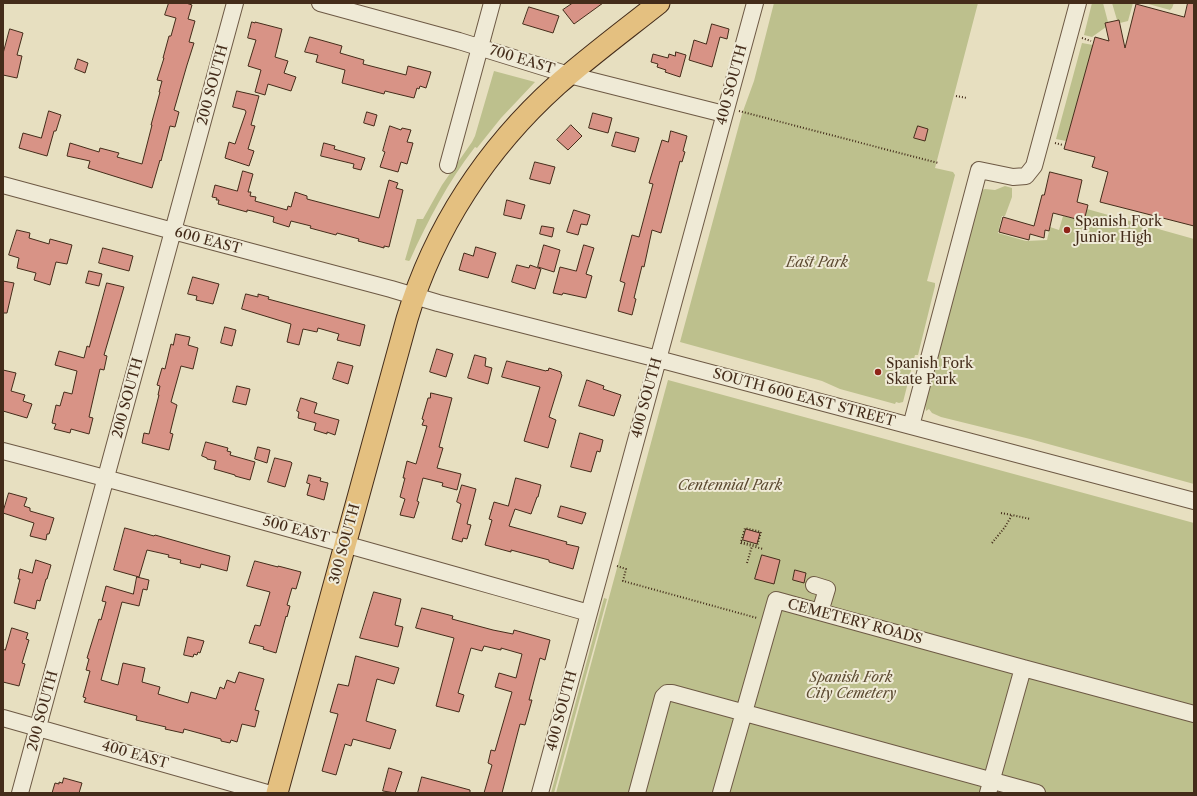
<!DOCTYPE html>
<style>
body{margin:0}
#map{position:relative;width:1197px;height:796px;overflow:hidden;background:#e7dfc0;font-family:"Libre Caslon Text",serif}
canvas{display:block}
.frame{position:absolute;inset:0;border:4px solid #442c1a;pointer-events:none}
</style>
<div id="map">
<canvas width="1197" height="796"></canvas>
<div class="frame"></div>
</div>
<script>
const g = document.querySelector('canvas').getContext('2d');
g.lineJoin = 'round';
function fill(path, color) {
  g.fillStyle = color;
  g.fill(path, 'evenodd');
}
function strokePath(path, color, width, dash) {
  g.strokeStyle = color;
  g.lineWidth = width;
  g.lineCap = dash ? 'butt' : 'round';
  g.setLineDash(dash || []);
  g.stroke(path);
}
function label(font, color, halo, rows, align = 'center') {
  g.font = font + ' "Libre Caslon Text",serif';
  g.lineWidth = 4;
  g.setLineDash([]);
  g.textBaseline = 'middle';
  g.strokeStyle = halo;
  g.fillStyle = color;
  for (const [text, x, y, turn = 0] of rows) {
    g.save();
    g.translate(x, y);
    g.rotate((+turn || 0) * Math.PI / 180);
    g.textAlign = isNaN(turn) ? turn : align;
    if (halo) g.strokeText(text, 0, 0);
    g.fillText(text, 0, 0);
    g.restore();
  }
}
fill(new Path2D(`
 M774 3H978L935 168 953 172 955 175 927 281 935 283V286L918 355H915L903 402 899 403 896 402 895 404 840 389 822 381 680 342 742 114 754 81Z
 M1092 3H1103L1108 22 1105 23 1106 27 1092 37 1084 35Z
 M1112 3H1133L1128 21 1120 23 1119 20H1117Z
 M1145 3H1174L1172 8 1170 10Z
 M1082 43 1093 45 1066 141 1056 139Z
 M494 71 535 82 501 118 477 148 475 147C448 182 428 220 410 260L409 261 405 260 417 219H423L442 185 472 142 475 136Z
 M1005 186 1012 188V197L1005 216H1002L998 233 1026 241 1047 240 1050 227 1059 230 1063 216 1084 221 1087 209 1194 239V484L1030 439 941 417 932 413 929 409 926 411 925 404 982 190 985 189 995 190Z
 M668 380 1194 523V793H556Z
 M604 598 607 599 554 793H551Z`), '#bdc08d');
const building = new Path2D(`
 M169 3H186L192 5 188 19 195 21 189 42 194 43 187 65 174 110 179 112 175 127 170 126 161 161 160 160 152 188 88 168 90 161 67 156 70 143 99 152 100 148 119 153 117 157 142 164 152 125H151L160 92H159L162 81 157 80 164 58H163L169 36H171L176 18 165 15Z
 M573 3H603L574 24 563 10Z
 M1188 3H1194V226L1100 202 1108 172 1092 167 1095 157 1064 149 1095 37 1109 41 1105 23 1119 20 1125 48 1136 4 1184 17Z
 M529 7 559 16 553 33 523 24Z
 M252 22 255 23V22L282 29 275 57 288 61 284 73 296 77 291 91 268 84 265 95 255 92 261 70 248 66 256 40 248 38Z
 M712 24 729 29 727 39 720 37 712 67 689 60 694 40 706 44Z
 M10 29 23 33 17 55 22 56 17 78 3 75V54Z
 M310 37 342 46 340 53 364 60 363 64 406 75 408 66 431 72 426 88 420 86 419 89 417 88 414 98 385 91 384 94 342 83 345 70 316 62 318 55 305 52Z
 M676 52 686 55 680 77 665 72 666 70 657 67 658 64 651 62 653 54 668 58 669 54 675 56Z
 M78 59 88 63 85 73 75 69Z
 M237 91 259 96 251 125 255 126 248 149 254 151 249 166 225 158 229 142 235 144 246 112 245 110 233 107Z
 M49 111 61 115 56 131H54L47 156 19 148 23 133 41 138Z
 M367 112 377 115 374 126 364 123Z
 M593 113 612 118 608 133 589 128Z
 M571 125 582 136 568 150 557 140Z
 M390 126 401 130 402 128 411 130 407 142 413 143 407 164 401 162 398 172 380 167 385 152 383 151Z
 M918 126 928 129 925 141 914 138Z
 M671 131 687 136 683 151 685 152 682 162 680 161 661 233 652 230 644 267 642 266 634 298 636 299 632 315 618 311 625 283 620 281 632 235 639 237 653 184 649 183 662 140 668 142Z
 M616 132 639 138 635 152 612 146Z
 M324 143 335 146 334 149 365 158 361 170 353 168 354 164 321 156Z
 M535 162 555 167 550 184 530 179Z
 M243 171 253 174 248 192H251L250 196 256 197 255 201 287 210 288 206 291 207 295 192 307 196V199L379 218 389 180 398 183 396 188 403 190 389 247 384 246V248L358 241 359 239 337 233 336 235 310 228 311 226 291 221 289 227 273 222 274 217 252 211 247 210V212L218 204 219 200H216L217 198 212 197 215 185 237 191Z
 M1050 172 1082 180 1077 202 1088 205 1084 221 1053 213 1049 231 1045 230 1044 238 1030 234 1029 240 999 232 1003 217 1034 226 1042 195H1044Z
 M507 200 525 205 521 219 504 215Z
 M574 210 590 215 587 225 581 224 578 235 567 232Z
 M542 226 554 228 552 237 540 234Z
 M17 230 30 233 29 238 49 244 50 239 72 245 67 264 56 262 50 285 34 280 36 273 17 268 19 258 9 255Z
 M544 245 560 250 554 272 538 267Z
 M584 245 594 248 586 274 592 276 586 298 563 293 562 295 553 293 560 267 576 271Z
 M476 247 496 253 488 278 459 270 464 253 473 256Z
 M103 248 133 256 129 271 99 263Z
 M517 265 529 268 530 265 541 269 535 289 512 282Z
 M89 271 102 274 99 286 86 283Z
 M193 277 219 284 213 304 196 300 197 296 188 294Z
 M3 281 14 283 7 313H3Z
 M107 283 124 287 104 355 107 356 104 370 100 369 89 417 93 418 89 434 71 429 70 433 54 429 56 424 52 423 56 405 60 406 64 392 72 394 77 371 55 365 59 351 84 358 87 346 89 347Z
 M246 294 258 297V294L269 297 268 299 365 325 360 346 337 340 339 334 318 328 317 332 303 329 299 345 287 342 291 324 242 309Z
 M225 327 236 330 232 346 221 343Z
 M176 334 190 337 188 345 198 348 193 369 181 366 171 402 177 405 170 433 173 434 169 450 142 443 144 433 149 434 159 395H158L160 386 157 385 162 368 165 369 171 344 173 345Z
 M437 349 453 354 446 377 430 372Z
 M475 355 486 358 485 366 492 368 488 384 468 378Z
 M507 361 546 371 547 370 548 371 549 368 561 372V374L562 375 549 417 556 420 548 448 524 441 540 387 502 377Z
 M338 362 353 366 348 384 333 379Z
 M3 370 16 373 11 391 25 395 23 401 32 404 27 418 3 411Z
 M587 380 604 386 603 389 621 395 614 416 579 406Z
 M237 386 250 389 246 405 233 402Z
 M431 393 452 398 439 447 443 448 437 468 461 474 457 490 442 486 443 483 423 478 417 501 419 502 414 518 400 515 405 499 400 497 405 478H403L407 461 416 464 427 426 422 425 424 420 422 419 428 398H430Z
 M301 398 317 403 314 413 339 420 335 435 327 432V434L314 430 316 423 298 418 299 412 297 411Z
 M580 433 603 440 600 452 597 451 591 472 571 467Z
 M206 442 228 448 227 451 231 452 230 455 255 462 250 480 235 476V475L214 469 216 461 207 459V458L202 456Z
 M258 447 270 450 267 463 255 459Z
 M275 458 291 462 292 463 285 487 268 482Z
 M309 475 321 478 320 481 328 483 324 500 307 495 310 484 307 483Z
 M516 478 541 485 538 497H537L531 514 515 509 509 526 567 542 566 544 579 547 573 569 549 562V560L511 550V552L485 545 492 520 489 519 494 502 508 506Z
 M462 485 476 489 467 524 471 525 467 539 463 538 462 542 452 539 461 504 457 502Z
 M9 493 27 498 24 506 30 508V511L54 518 49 534H47L46 540 30 536 34 523 3 513Z
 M561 506 586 513 582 524 558 517Z
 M125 528 154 536 155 535 215 552 230 556 227 571 201 564 200 568 180 563 181 560 168 557 169 555 147 550 139 577 114 570Z
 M746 529 760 533 757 544 743 540Z
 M762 555 780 560 774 584 755 579Z
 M36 560 51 565 47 579H46L40 601 37 600 35 609 14 603 20 579H18L20 569 32 573Z
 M255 561 278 567V566L282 567 301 572 296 589 292 588 287 605 290 606 287 617 286 616 276 653 263 649 264 647 249 643 255 625 260 626 270 592 247 586Z
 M795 570 806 573 804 583 793 580Z
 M137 577 149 580 147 590 143 589 139 606 122 602 101 680 118 685 123 663 145 668 142 682 160 687 158 694 188 703 191 692 216 699 220 687 224 689 227 680 235 683 239 672 264 679 255 710 259 711 255 727 242 724 237 742 231 740 230 743 221 741V739L184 729 183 733 165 729 166 727 136 720 137 716 84 702 86 698 83 697 90 671 86 670 89 659 87 658 99 619 101 620 106 602 102 601 106 586 133 594Z
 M374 592 401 599 395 625 403 627 398 647 360 638Z
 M422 608 453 616 452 619 493 630 513 634 514 630 550 640 545 660 540 658 529 700H532L525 725 520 724 502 793H484L492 765 488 763 491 750 495 751 512 692 495 687 499 673 516 678 522 654 501 648V650L484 646 482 651 471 648 458 693 464 695 459 712 436 706 454 638 416 628Z
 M12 628 28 633 26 639 29 640 22 663 25 664 19 686 3 682V649L5 650Z
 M188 637 204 641 200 653 198 652 197 655 194 654 193 657 184 655Z
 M356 656 399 668 394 684 377 679 366 721 396 730 390 749 353 739 351 746 345 744 336 775 322 771 338 714 330 712 338 684 348 686Z
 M389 768 402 772 395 793 383 791Z
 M422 777 470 790V793H418Z
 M64 778 82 783 79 793H52L55 783 59 784V782L62 783Z`);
fill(building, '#d89386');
strokePath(building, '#442c1a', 1);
const minor = new Path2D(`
 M320 3 459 41 569 75 724 114
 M448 165 492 3
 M3 185 173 231 391 289 438 303 658 359 1194 501
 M911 426 979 170 1013 177 1026 176 1034 166 1078 3
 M3 451C199 502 394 558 589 613
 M814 585 827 589 820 612
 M3 718 267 793
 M20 793 235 3
 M540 793 755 3
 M637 793 663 697 667 693H672L1037 793
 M721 793 776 600 1023 668 1194 714
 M988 793 1023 668`);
const major = new Path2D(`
 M277 793 407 319C434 228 487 148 557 85 590 56 625 30 659 3`);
strokePath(minor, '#6d5944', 18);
strokePath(major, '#442c1a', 23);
strokePath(new Path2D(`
 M1082 38 1091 41
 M956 96 967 98
 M739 111 938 163
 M1055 143 1063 145
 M1001 513 1012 515
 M741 542 757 546 761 532 745 528 741 542V543L763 549
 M992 543 1005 527 1012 515 1030 519
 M747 563 752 546
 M617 566 626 569 623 581 757 618`), '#442c1a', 2, [1, 2]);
strokePath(minor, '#efead6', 16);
strokePath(major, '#e4c080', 21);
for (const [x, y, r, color] of [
 [1067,230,4,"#8f2418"],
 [878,372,4,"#8f2418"]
]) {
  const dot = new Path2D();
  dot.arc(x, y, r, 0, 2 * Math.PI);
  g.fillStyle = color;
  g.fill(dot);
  strokePath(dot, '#efead6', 1.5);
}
label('14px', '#442c1a', '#efead6', [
 ["700 EAST",522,60,17],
 ["200 SOUTH",213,85,-75],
 ["400 SOUTH",732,85,-75],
 ["600 EAST",208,241,15],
 ["200 SOUTH",128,398,-75],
 ["400 SOUTH",647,398,-75],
 ["SOUTH 600 EAST STREET",804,398,15],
 ["500 EAST",296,530,15],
 ["300 SOUTH",345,544,-75],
 ["CEMETERY ROADS",855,622,15],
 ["200 SOUTH",43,711,-75],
 ["400 SOUTH",562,711,-75],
 ["400 EAST",135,755,16]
]);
label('14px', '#442c1a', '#efead6', [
 ["Spanish Fork",1075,222],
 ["Junior High",1075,238],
 ["Spanish Fork",886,364],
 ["Skate Park",886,380]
], 'left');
label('italic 14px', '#5c4a31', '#efead6', [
 ["East Park",817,263],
 ["Centennial Park",730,486],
 ["Spanish Fork",851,678],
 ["City Cemetery",851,694]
]);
</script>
